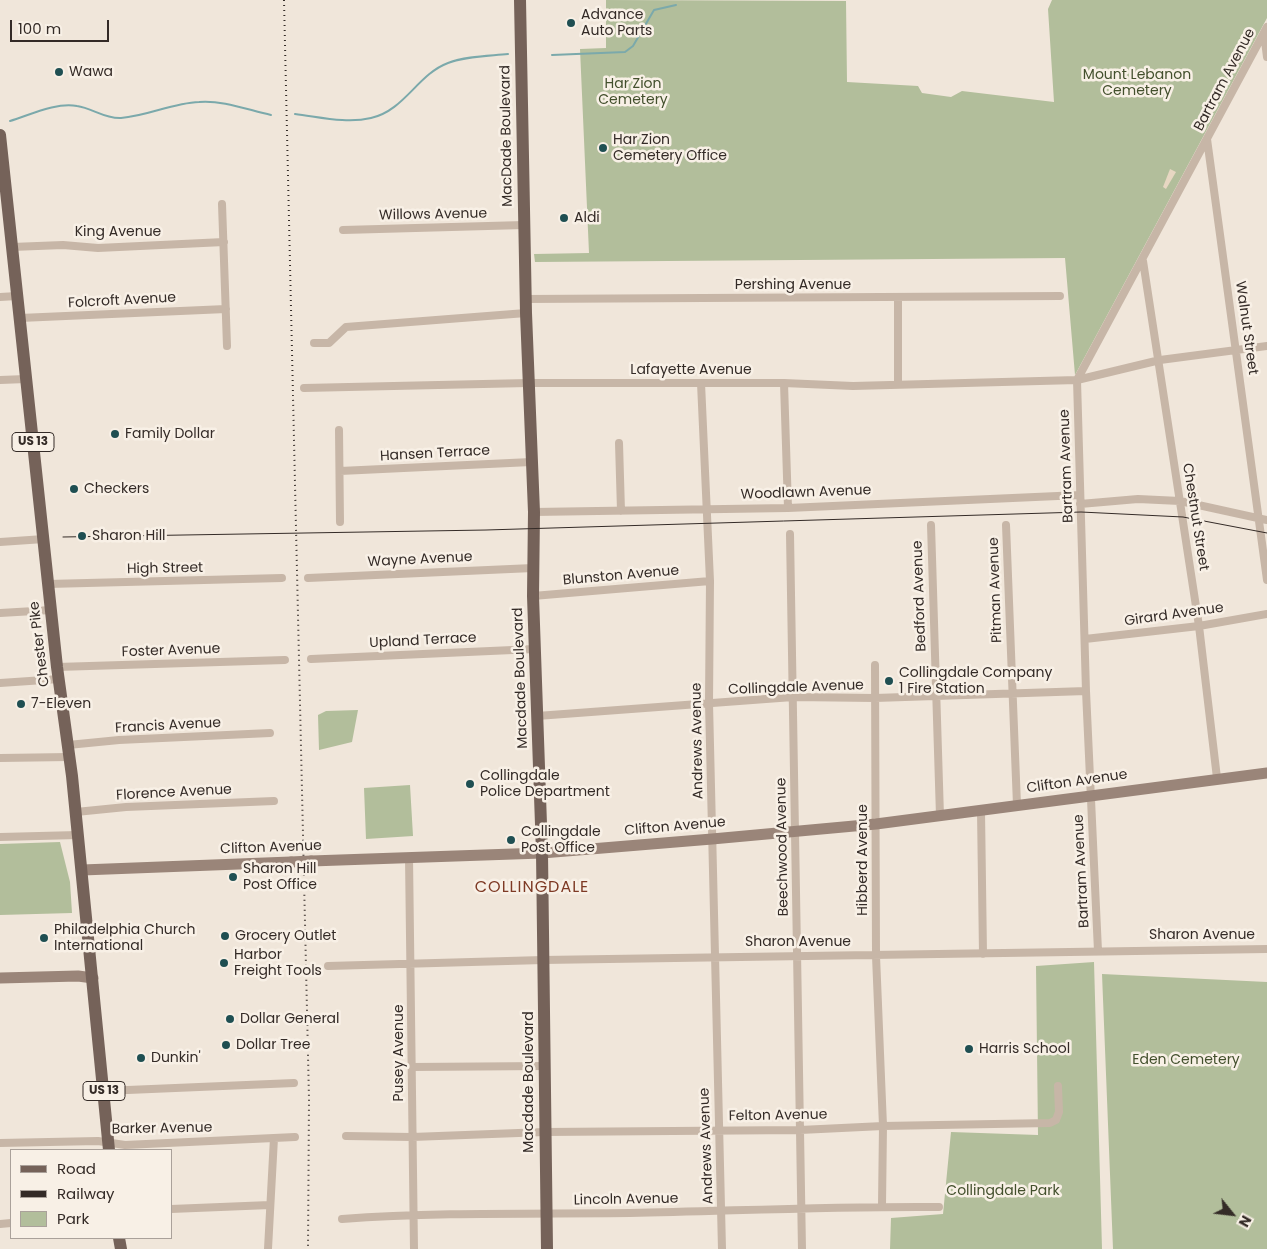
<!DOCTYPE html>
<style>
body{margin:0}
#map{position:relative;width:1267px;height:1249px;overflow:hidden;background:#f0e6da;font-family:Poppins,sans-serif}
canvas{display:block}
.legend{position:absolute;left:10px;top:1149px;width:162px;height:90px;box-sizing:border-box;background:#f8f0e6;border:1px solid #aaa19a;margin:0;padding:6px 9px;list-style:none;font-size:15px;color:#342b27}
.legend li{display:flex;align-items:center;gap:10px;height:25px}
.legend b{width:25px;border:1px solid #aaa19a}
.north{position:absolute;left:1207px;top:1189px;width:50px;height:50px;-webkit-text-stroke:4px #f8f0e6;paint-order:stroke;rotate:119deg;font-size:14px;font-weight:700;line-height:20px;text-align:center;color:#342b27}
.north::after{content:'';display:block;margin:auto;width:18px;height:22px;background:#342b27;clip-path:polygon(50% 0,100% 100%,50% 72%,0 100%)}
.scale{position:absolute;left:10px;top:20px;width:99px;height:22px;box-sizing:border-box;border:2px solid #342b27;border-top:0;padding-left:6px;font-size:15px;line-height:18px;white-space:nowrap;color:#342b27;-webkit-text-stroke:4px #f8f0e6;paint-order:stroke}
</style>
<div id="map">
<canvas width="1267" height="1249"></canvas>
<ul class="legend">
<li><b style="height:6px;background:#756259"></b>Road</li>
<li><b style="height:6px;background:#342b27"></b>Railway</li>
<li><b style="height:14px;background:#b2be9b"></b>Park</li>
</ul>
<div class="north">N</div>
<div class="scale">100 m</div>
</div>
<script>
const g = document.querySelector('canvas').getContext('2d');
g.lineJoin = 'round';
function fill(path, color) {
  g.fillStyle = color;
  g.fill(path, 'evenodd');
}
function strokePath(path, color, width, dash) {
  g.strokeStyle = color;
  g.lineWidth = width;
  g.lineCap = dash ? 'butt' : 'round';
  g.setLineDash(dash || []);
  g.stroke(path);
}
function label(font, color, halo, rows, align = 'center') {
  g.font = font + ' Poppins,sans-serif';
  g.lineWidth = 5;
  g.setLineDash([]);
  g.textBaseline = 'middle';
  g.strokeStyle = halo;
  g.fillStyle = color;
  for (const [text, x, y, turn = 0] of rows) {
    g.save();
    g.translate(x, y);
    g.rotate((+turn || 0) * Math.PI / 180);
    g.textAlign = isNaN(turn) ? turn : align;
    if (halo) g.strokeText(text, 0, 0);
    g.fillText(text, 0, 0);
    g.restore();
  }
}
fill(new Path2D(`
 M606 0 846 1 847 82 918 86 922 93 951 97 962 91 1054 102 1048 9 1052 0H1267V18L1075 375 1065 258 535 262 534 254 589 253 580 49 606 48Z
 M358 710 352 742 319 750 318 715 326 711Z
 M410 785 413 836 366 839 364 788Z
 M60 842 70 882 72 913 0 915V844Z
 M1094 962 1102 1249H890L891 1218 943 1214 951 1132 1038 1135 1036 966Z
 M1102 974 1267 982V1249H1113Z`), '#b2be9b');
fill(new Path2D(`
 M1170 169 1176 172 1166 189 1163 187Z`), '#e7d7c2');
strokePath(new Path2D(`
 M552 55 625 52 633 46 654 10 676 5
 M295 114C320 117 347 124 371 118 404 111 418 74 448 63 466 56 489 56 508 54
 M10 121C30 115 56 102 77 106 92 108 105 119 121 118 148 116 172 103 199 102 223 100 248 110 271 115`), '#7ba9ab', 2);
strokePath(new Path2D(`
 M1264 33 1267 57
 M1207 139 1267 580
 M222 204 227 346
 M343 230 524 225
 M12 247 63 245 98 248 224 242
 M1143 261 1199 626 1217 778
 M0 297 17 296
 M525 299 1060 296
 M20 318 226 309
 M314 343H329L346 327 526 313
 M0 380 26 379
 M701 383 710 581 709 703 722 1249
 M784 383 788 508
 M898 385V297
 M304 388 528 383H784L853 386 1077 380 1160 360 1267 346
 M339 430 340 522
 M619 443 621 511
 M340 471 531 462
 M1080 504 1138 499 1180 501 1267 520
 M534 512 788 508 1080 495
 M931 525 940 816
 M1006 525 1017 805
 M790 534 802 1249
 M0 542 44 539
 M308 578 533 568
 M48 584 282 578
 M533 596 710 581
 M0 613 51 610
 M1085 639 1199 626 1267 614
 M311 659 535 649
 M875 665 876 956 883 1126 882 1205
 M57 667 285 660
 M0 683 59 679
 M537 716 793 697 875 698 1086 691
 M68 745 119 740 270 733
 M0 758 69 757
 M981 811 983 954
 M76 812 126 807 274 801
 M0 837 78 835
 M409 857 414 1249
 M1098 951 1086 691 1077 380 1267 27
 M328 966 543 960 1267 949
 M411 1067 545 1066
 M104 1091 294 1083
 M346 1136 412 1137 545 1132 800 1130 883 1126 1050 1123 1056 1120 1059 1112 1058 1086
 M0 1143 98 1141 125 1145 295 1137
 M171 1209 270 1205
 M342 1219C438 1212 534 1214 630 1213 733 1211 836 1206 939 1207
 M0 1224 11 1223
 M268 1249 274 1138`), '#c7b6a7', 8);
strokePath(new Path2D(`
 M311 861 542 853 712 839 876 824 1267 773
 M82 870 291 862
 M0 978 78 976 93 978`), '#9a8579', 11);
strokePath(new Path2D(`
 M520 0 526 313 534 512 533 596 542 853 547 1249
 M0 135 57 667 72 776 109 1150
 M119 1238 121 1249`), '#756259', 12);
strokePath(new Path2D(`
 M63 537 486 530 1081 512 1183 517 1267 533`), '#342b27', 1);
strokePath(new Path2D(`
 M284 0 309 1099 308 1249`), '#342b27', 2, [1, 4]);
strokePath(new Path2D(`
 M291 862 311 861`), '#9a8579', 11);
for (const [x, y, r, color] of [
 [571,23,5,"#1f4f52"],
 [59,72,5,"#1f4f52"],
 [603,148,5,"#1f4f52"],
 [564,218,5,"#1f4f52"],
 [115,434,5,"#1f4f52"],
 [74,489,5,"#1f4f52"],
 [82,536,5,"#1f4f52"],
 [889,681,5,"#1f4f52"],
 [21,704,5,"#1f4f52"],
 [470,784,5,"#1f4f52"],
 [511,840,5,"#1f4f52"],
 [233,877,5,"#1f4f52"],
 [225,936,5,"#1f4f52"],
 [44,938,5,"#1f4f52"],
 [224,963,5,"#1f4f52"],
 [230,1019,5,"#1f4f52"],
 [226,1045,5,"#1f4f52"],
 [969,1049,5,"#1f4f52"],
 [141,1058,5,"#1f4f52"]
]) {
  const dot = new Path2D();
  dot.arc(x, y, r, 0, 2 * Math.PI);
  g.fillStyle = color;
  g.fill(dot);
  strokePath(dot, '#f8f0e6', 2);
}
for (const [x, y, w] of [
 [33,442,42],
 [104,1091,42]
]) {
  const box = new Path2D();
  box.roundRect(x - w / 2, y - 9.5, w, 19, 4);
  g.fillStyle = '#f8f0e6';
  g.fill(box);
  strokePath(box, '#342b27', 1);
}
label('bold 12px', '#342b27', null, [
 ["US 13",33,442],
 ["US 13",104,1091]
]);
label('14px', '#342b27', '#f8f0e6', [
 ["Advance",581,15],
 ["Auto Parts",581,31],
 ["Wawa",69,72],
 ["Har Zion",613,140],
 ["Cemetery Office",613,156],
 ["Aldi",574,218],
 ["Family Dollar",125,434],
 ["Checkers",84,489],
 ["Sharon Hill",92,536],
 ["Collingdale Company",899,673],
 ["1 Fire Station",899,689],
 ["7-Eleven",31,704],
 ["Collingdale",480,776],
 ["Police Department",480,792],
 ["Collingdale",521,832],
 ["Post Office",521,848],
 ["Sharon Hill",243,869],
 ["Post Office",243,885],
 ["Philadelphia Church",54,930],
 ["International",54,946],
 ["Grocery Outlet",235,936],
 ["Harbor",234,955],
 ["Freight Tools",234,971],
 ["Dollar General",240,1019],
 ["Dollar Tree",236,1045],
 ["Harris School",979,1049],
 ["Dunkin'",151,1058]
], 'left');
label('14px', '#43502d', '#f8f0e6', [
 ["Mount Lebanon",1137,75],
 ["Cemetery",1137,91],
 ["Har Zion",633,84],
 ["Cemetery",633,100],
 ["Eden Cemetery",1186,1060],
 ["Collingdale Park",1003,1191]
]);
label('14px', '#342b27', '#f8f0e6', [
 ["Bartram Avenue",1225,80,-62],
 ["MacDade Boulevard",507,136,-91],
 ["Willows Avenue",433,215,-1],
 ["King Avenue",118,232],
 ["Pershing Avenue",793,285],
 ["Folcroft Avenue",122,301,-3],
 ["Walnut Street",1246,328,82],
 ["Lafayette Avenue",691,370],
 ["Hansen Terrace",435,454,-3],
 ["Bartram Avenue",1067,466,-92],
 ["Woodlawn Avenue",806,493,-2],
 ["Chestnut Street",1195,517,81],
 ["Wayne Avenue",420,560,-3],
 ["High Street",165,569,-1],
 ["Blunston Avenue",621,576,-5],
 ["Pitman Avenue",996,590,-92],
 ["Bedford Avenue",920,596,-92],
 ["Girard Avenue",1174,615,-8],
 ["Upland Terrace",423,641,-3],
 ["Chester Pike",40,644,-97],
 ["Foster Avenue",171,651,-2],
 ["Macdade Boulevard",521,678,-92],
 ["Collingdale Avenue",796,688,-2],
 ["Francis Avenue",168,726,-3],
 ["Andrews Avenue",698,741,-91],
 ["Clifton Avenue",1077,782,-8],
 ["Florence Avenue",174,793,-3],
 ["Clifton Avenue",675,827,-5],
 ["Beechwood Avenue",783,847,-91],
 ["Clifton Avenue",271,848,-2],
 ["Hibberd Avenue",863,860,-90],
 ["Bartram Avenue",1082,871,-93],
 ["Sharon Avenue",1202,935],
 ["Sharon Avenue",798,942],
 ["Pusey Avenue",399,1053,-90],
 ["Macdade Boulevard",529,1082,-90],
 ["Felton Avenue",778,1116,-1],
 ["Barker Avenue",162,1129,-1],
 ["Andrews Avenue",707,1146,-92],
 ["Lincoln Avenue",626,1200,-1]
]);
g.letterSpacing = '1px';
label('16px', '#7e3a25', '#f8f0e6', [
 ["COLLINGDALE",532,888]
]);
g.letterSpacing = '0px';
</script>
